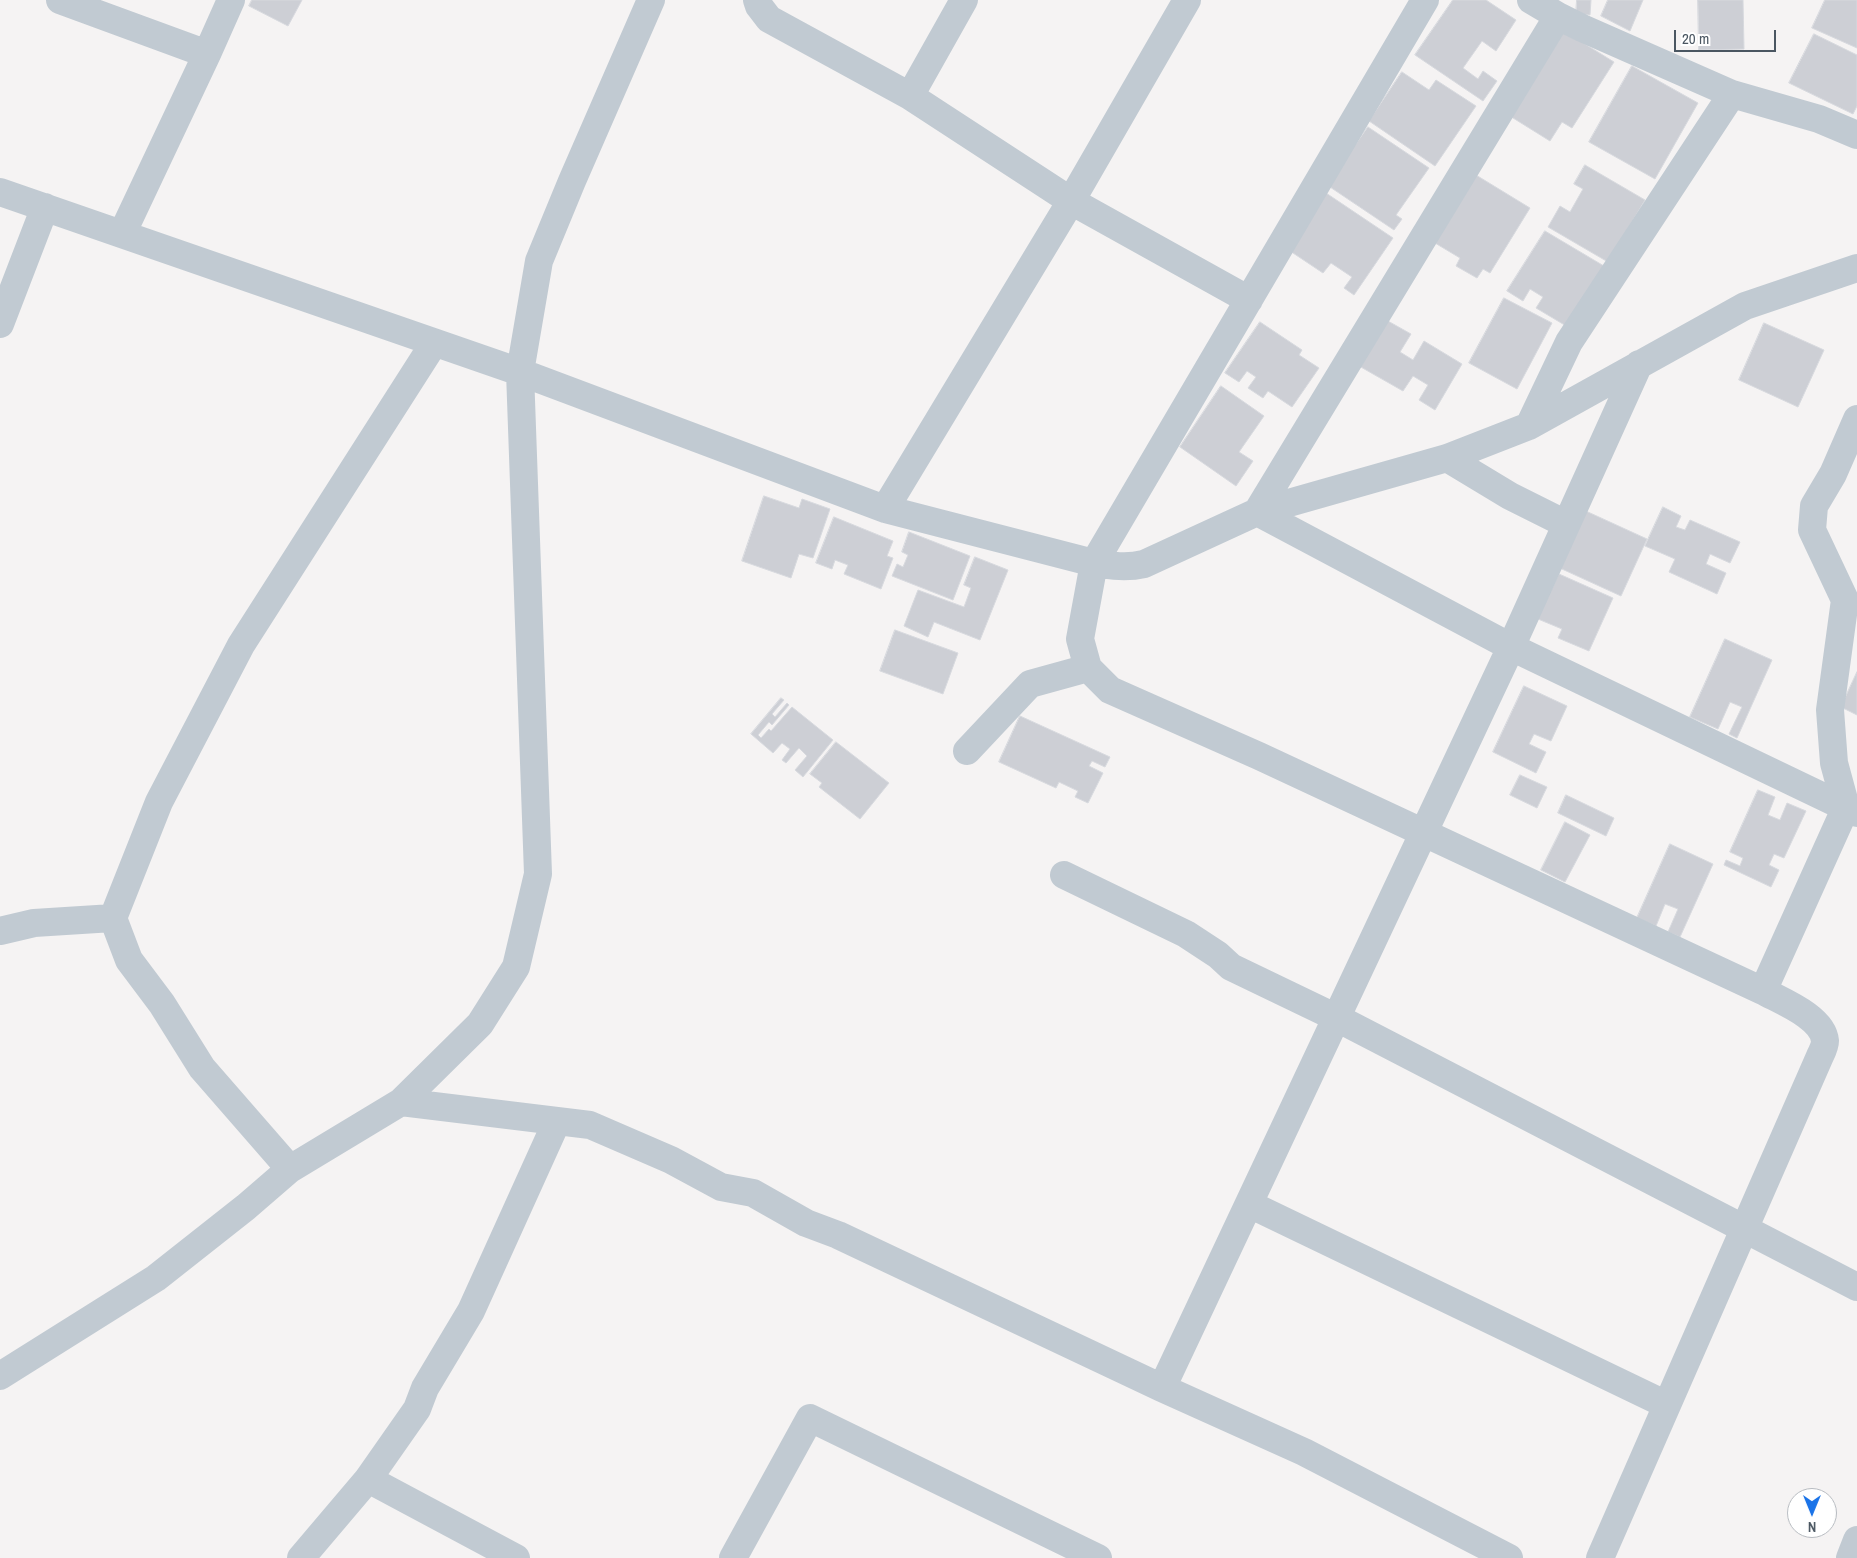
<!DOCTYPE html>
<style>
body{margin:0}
#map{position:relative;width:1857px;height:1558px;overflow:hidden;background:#f5f3f3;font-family:"Archivo Narrow",sans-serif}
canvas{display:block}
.north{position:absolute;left:1787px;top:1488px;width:50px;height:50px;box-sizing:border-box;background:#fff;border:1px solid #b7bbc0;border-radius:50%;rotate:180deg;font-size:14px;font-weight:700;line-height:20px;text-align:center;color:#4a5661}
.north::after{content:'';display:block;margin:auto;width:18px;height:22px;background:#1a73e8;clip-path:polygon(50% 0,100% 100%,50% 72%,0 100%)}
.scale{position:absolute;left:1674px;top:30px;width:102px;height:22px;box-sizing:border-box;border:2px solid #4a5661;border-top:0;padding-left:6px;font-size:15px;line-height:18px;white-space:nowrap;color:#4a5661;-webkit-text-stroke:4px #fff;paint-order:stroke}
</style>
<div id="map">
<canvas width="1857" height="1558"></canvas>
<div class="north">N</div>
<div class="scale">20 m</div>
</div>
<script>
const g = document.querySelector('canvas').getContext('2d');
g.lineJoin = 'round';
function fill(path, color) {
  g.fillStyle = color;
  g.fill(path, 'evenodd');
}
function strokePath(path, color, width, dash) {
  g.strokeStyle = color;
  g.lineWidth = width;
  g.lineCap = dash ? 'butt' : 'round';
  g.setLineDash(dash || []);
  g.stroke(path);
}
const building = new Path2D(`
 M252 0H302L288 26 249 6Z
 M1453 0H1486L1516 20 1496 51 1482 41 1463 68 1478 79 1483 71 1497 81 1483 101 1415 55Z
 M1577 0H1591L1590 15 1576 14Z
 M1608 0H1643L1630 31 1601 16Z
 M1698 0H1743L1744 49 1699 50Z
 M1825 0H1857V48L1812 28Z
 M1559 28 1614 62 1572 128 1562 122 1550 141 1505 113Z
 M1814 34 1857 55V106L1853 114 1789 83Z
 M1632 66 1698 103 1655 179 1589 142Z
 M1402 72 1429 90 1436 80 1476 106 1435 166 1369 121Z
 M1368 127 1429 168 1396 215 1402 219 1394 230 1327 185Z
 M1585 165 1645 200 1608 262 1548 227 1560 206 1570 212 1583 189 1574 184Z
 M1471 172 1530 208 1490 273 1483 269 1477 278 1456 266 1460 258 1430 240Z
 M1326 193 1393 238 1354 295 1344 288 1352 277 1331 263 1323 273 1287 249Z
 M1545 231 1609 269 1573 330 1536 308 1543 297 1530 289 1523 301 1507 291Z
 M1504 298 1552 323 1517 389 1469 363Z
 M1379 316 1411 334 1400 352 1413 360 1424 341 1462 364 1435 410 1419 400 1428 385 1413 376 1403 391 1352 362Z
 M1260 322 1302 350 1299 355 1319 368 1292 407 1268 391 1263 398 1248 388 1256 377 1247 371 1239 382 1225 373Z
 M1764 323 1824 350 1798 407 1739 380Z
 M1221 386 1264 416 1239 452 1253 461 1236 486 1180 447Z
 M764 496 799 508 802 499 830 509 813 558 799 554 791 578 742 561Z
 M1577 507 1647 539 1621 596 1551 564Z
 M1663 507 1681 516 1676 527 1685 530 1690 520 1740 542 1730 563 1710 554 1706 564 1726 573 1717 594 1669 572 1675 559 1645 546Z
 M834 517 893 541 887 556 893 558 881 589 844 574 848 565 835 560 832 569 816 563Z
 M909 532 970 556 953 600 892 576 897 564 903 567 908 555 902 552Z
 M975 557 1008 570 980 640 934 622 928 637 904 626 918 590 964 607 971 588 964 585Z
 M1559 574 1613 598 1589 651 1558 638 1562 629 1538 619Z
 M895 630 958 653 943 694 880 671Z
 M1725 639 1772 660 1737 738 1729 734 1742 707 1730 702 1718 729 1690 717Z
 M1857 672V715L1841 707Z
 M1524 686 1567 706 1551 741 1534 734 1529 744 1546 752 1536 773 1493 752Z
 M781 698 784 700 772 714 775 717 787 703 789 705 772 725 769 722 758 735 761 738 769 729 771 731 792 707 833 740 803 777 795 770 807 756 799 748 786 763 782 760 790 749 782 743 773 753 751 734Z
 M1020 716 1110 757 1105 767 1092 761 1089 766 1103 773 1088 803 1075 797 1078 791 1059 782 1056 788 999 762Z
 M836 742 889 783 860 819 819 787 822 783 810 774Z
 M1520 775 1547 787 1537 808 1510 795Z
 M1758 790 1775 797 1768 815 1780 820 1787 803 1806 811 1784 858 1774 854 1769 865 1779 870 1771 887 1724 865 1726 860 1740 866 1743 858 1730 852Z
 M1566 795 1614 818 1606 836 1558 813Z
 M1565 822 1590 835 1565 882 1541 870Z
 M1670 844 1713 864 1680 937 1668 932 1678 909 1665 904 1656 926 1637 918Z`);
fill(building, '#cdcfd5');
strokePath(building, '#d7d9de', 1);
strokePath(new Path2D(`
 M60 0 207 54
 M757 0 759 6 769 19 910 96 1071 201 1249 300
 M1425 0 1094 563 1080 639 1088 668 1110 690 1259 756 1763 991C1781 1001 1823 1017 1825 1041 1825 1046 1822 1052 1820 1056L1600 1558
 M1531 0 1558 16 1582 28 1732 94 1819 119 1857 135
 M910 96 964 0
 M0 192 520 372 885 509 1094 563C1112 566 1127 568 1144 564L1257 512 1558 16
 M122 234 207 54 231 0
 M0 324 45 207
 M1529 426 1569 342 1732 94
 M1447 458 1510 496 1566 524
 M885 509 1071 201 1187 0
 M1257 512 1511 647 1857 813
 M1257 512 1447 458 1529 426 1745 306 1857 268
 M967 751 1030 684 1088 668
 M1064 875 1186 934 1218 955 1231 967 1337 1018 1857 1287
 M0 931 34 923 113 918
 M1763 991 1846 807 1834 763 1830 710 1845 600 1812 530 1814 506 1833 474 1857 419
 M401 1102 590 1125 671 1160 721 1187 753 1193 806 1223 838 1235 1162 1388 1304 1452 1509 1558
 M290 1169 202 1068 162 1004 129 960 113 918 159 802 241 645 434 343
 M1249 1204 1667 1405
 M0 1376 156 1278 246 1207 290 1169 401 1102 480 1024 516 967 538 874 520 372 539 261 572 181 651 0
 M1162 1388 1511 647 1639 364
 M368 1479 516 1558
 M301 1558 368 1479 417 1409 425 1388 471 1311 557 1121
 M733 1558 810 1418 1098 1558
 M1850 1558 1857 1540`), '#c1cad2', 28);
</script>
